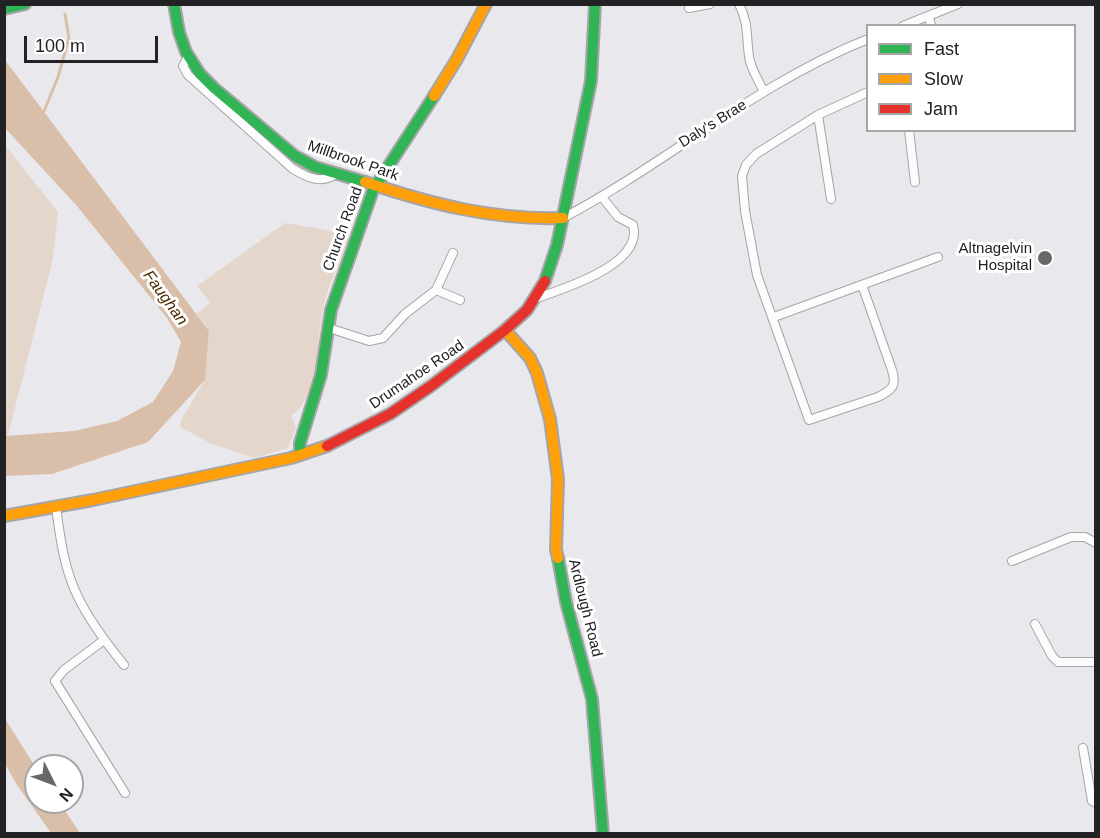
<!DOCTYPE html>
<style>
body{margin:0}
#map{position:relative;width:1100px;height:838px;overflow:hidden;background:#e9e9ed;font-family:Arial,sans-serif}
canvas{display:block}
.frame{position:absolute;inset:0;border:6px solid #222124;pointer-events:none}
.legend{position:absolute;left:866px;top:24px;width:210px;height:108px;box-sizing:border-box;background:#fff;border:2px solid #a7a6a7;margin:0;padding:8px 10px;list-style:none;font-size:18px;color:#222124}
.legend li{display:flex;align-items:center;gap:12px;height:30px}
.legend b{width:30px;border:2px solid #a7a6a7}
.north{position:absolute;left:24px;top:754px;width:60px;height:60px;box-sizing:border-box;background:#fff;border:2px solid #a7a6a7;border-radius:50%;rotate:132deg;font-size:16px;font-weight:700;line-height:24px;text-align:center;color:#222124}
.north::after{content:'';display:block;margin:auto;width:21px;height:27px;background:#68676a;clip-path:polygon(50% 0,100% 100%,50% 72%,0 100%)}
.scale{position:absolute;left:24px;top:36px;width:134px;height:27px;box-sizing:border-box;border:3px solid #222124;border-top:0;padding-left:8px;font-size:18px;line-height:21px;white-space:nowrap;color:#222124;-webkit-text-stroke:4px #fff;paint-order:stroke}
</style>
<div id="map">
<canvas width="1100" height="838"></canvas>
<div class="frame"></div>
<ul class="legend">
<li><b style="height:8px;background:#30b455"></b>Fast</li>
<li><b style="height:8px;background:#ff9f0a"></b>Slow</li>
<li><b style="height:8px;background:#e5322d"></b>Jam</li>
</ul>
<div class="north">N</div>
<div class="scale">100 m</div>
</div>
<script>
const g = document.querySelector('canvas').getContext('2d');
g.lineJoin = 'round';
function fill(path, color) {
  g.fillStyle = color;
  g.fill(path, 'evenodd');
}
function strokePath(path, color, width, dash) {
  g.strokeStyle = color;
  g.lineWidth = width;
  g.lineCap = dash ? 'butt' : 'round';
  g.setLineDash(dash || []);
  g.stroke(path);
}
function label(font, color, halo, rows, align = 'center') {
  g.font = font + ' Arial,sans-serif';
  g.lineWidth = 6;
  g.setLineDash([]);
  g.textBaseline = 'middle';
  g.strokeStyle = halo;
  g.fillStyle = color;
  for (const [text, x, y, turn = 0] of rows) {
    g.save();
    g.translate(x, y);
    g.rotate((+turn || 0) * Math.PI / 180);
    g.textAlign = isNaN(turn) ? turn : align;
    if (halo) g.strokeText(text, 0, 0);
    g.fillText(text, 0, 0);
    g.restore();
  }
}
fill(new Path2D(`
 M5 145 58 212 53 259 8 435 5 436Z
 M285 223 326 230 349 238C340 261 329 284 323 308 317 338 319 399 291 416L296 427 288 448 255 458 212 444 180 427 181 420 205 380 209 331 197 314 210 303 197 286Z`), '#e5d6cb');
fill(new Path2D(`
 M5 60 209 331 205 380 148 442 52 474 5 476V436L74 431 117 421 153 402 173 371 181 342 167 318 77 206 5 128Z
 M4 717 36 768V802H59L80 833H51L17 785 5 764Z`), '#d9bfa9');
strokePath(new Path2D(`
 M42 116 58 77 69 38 65 14`), '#d9bfa9', 3);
const street = new Path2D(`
 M739 4C749 24 746 36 749 56 750 68 759 81 764 92
 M689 8 710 4
 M929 16 931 26
 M903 26 958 4
 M188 57 183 66 188 75 293 169C308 178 321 184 336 174
 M818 115 831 199
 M909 130 915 182
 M563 218C667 163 757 83 868 39
 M862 285 892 370C897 386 892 390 878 397L809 420 757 275 745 211 742 176 746 165 756 154 818 115 868 92
 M436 290 460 300
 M534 299C562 289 644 265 633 225L618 217 602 197
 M774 317 938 257
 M329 328 369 341 383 338 405 314 436 290 453 253
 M56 507C60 537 64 569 78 597 90 622 107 644 124 665
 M1012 561 1071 537H1085L1096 543
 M1035 624 1052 656 1058 662H1096
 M104 640 64 670 55 681 125 793
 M1083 748 1092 801 1096 803`);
const fast = new Path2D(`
 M174 4 179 32 186 52 200 74 214 88 295 156 315 167 365 182
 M4 9 25 4
 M545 281 557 245 591 81 595 4
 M300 455V443L321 375 331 310 373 190 434 96
 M558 558 566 602 592 699 603 834`);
const slow = new Path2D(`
 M434 96 457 59 486 4
 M365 182C431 204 492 220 563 218
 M505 330 530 358 537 373 550 419 558 479 556 550 558 558
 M4 516 93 500 291 458 327 446`);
const jam = new Path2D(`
 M327 446 390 414 431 386 505 330 527 310 545 281`);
strokePath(street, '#a5a5a7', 10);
strokePath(fast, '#a5a5a7', 14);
strokePath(slow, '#a5a5a7', 14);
strokePath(jam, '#a5a5a7', 14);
strokePath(street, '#fcfcfc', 8);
strokePath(fast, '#30b455', 10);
strokePath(slow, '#ff9f0a', 10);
strokePath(jam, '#e5322d', 10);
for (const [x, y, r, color] of [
 [1045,258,8,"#68676a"]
]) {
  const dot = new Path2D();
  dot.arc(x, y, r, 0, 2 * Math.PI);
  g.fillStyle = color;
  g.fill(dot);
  strokePath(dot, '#fff', 2);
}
label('15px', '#222124', '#fff', [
 ["Daly's Brae",713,124,-32],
 ["Millbrook Park",353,161,19],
 ["Church Road",343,229,-70],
 ["Drumahoe Road",417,375,-34],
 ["Ardlough Road",585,608,76]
]);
label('15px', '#222124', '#fff', [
 ["Altnagelvin",1032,249],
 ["Hospital",1032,266]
], 'right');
label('italic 16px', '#4f2c00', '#fff', [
 ["Faughan",165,298,54]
]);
</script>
